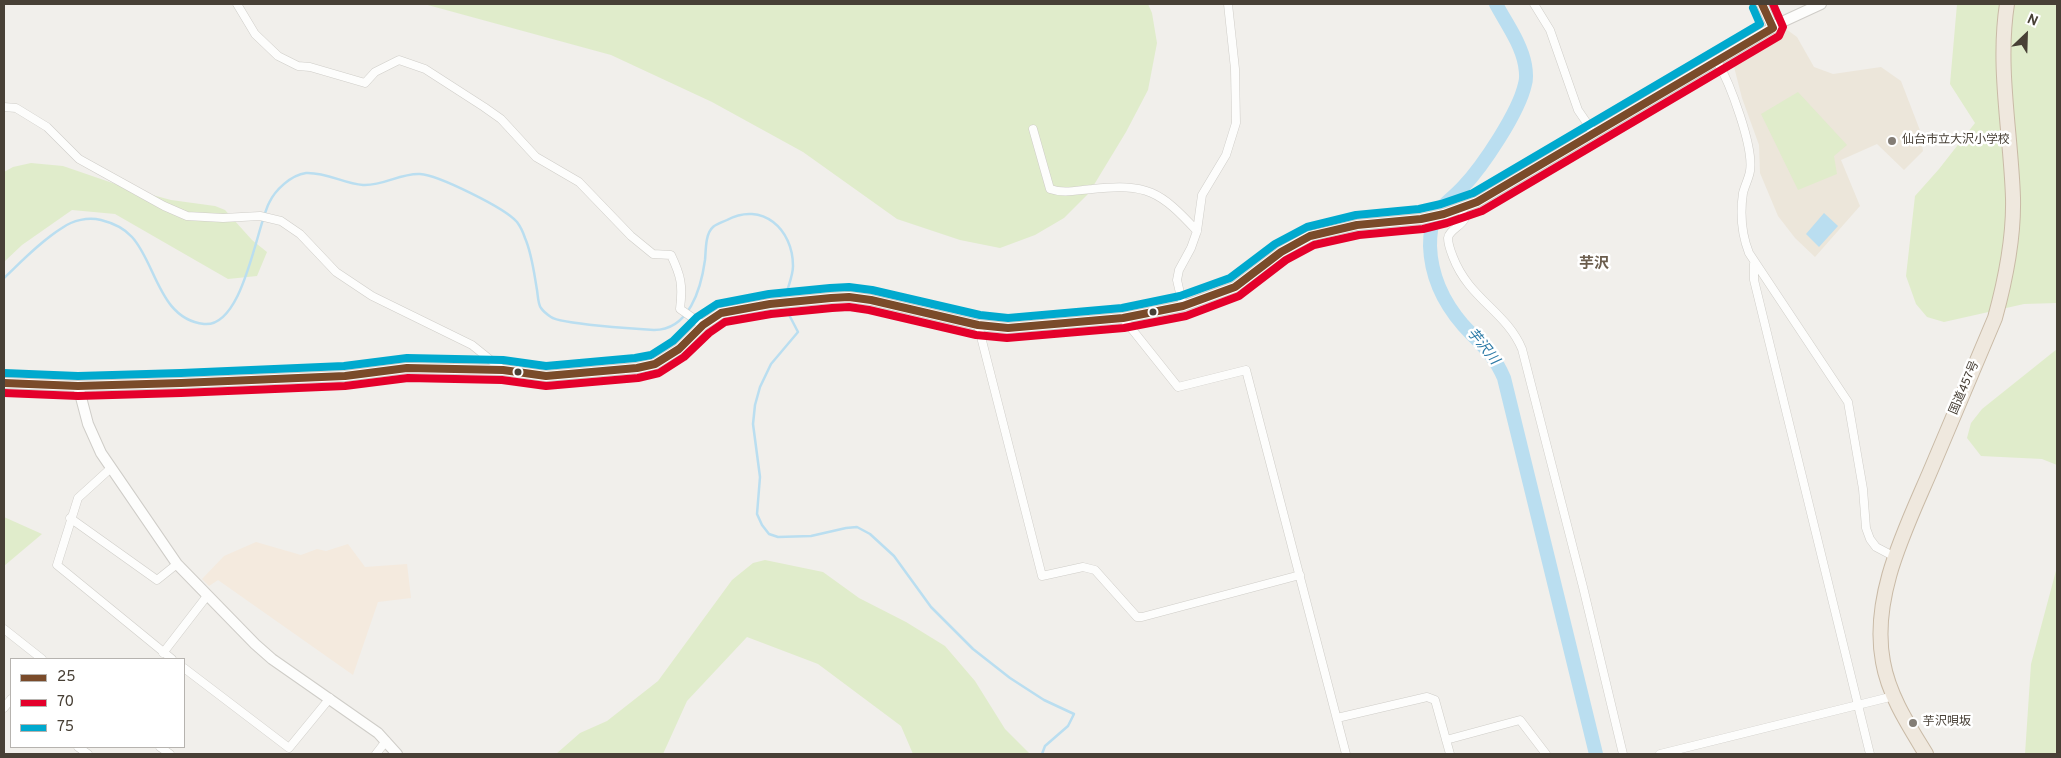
<!DOCTYPE html>
<meta charset="utf-8">
<style>
body{margin:0}
#map{position:relative;width:2061px;height:758px;overflow:hidden;background:#f1efeb;font-family:Overpass,sans-serif}
canvas{display:block}
.frame{position:absolute;inset:0;border:5px solid #484036;pointer-events:none}
.legend{position:absolute;left:10px;top:658px;width:175px;height:90px;box-sizing:border-box;background:#fff;border:1px solid #b6b3af;margin:0;padding:6px 9px;list-style:none;font-size:15px;color:#484036}
.legend li{display:flex;align-items:center;gap:10px;height:25px}
.legend b{width:25px;border:1px solid #b6b3af}
.north{position:absolute;left:2001px;top:10px;width:50px;height:50px;-webkit-text-stroke:4px #fff;paint-order:stroke;rotate:24deg;font-size:14px;font-weight:700;line-height:20px;text-align:center;color:#484036}
.north::after{content:'';display:block;margin:auto;width:18px;height:22px;background:#484036;clip-path:polygon(50% 0,100% 100%,50% 72%,0 100%)}
</style>
<div id="map">
<canvas width="2061" height="758"></canvas>
<div class="frame"></div>
<ul class="legend">
<li><b style="height:6px;background:#7a4b2a"></b>25</li>
<li><b style="height:6px;background:#e4002b"></b>70</li>
<li><b style="height:6px;background:#00a9ce"></b>75</li>
</ul>
<div class="north">N</div>
</div>
<script>
const g = document.querySelector('canvas').getContext('2d');
g.lineJoin = 'round';
function fill(path, color) {
  g.fillStyle = color;
  g.fill(path, 'evenodd');
}
function strokePath(path, color, width, dash) {
  g.strokeStyle = color;
  g.lineWidth = width;
  g.lineCap = dash ? 'butt' : 'round';
  g.setLineDash(dash || []);
  g.stroke(path);
}
function label(font, color, halo, rows, align = 'center') {
  g.font = font + ' Overpass,"Noto Sans JP",sans-serif';
  g.lineWidth = 5;
  g.setLineDash([]);
  g.textBaseline = 'middle';
  g.strokeStyle = halo;
  g.fillStyle = color;
  for (const [text, x, y, turn = 0] of rows) {
    g.save();
    g.translate(x, y);
    g.rotate((+turn || 0) * Math.PI / 180);
    g.textAlign = isNaN(turn) ? turn : align;
    if (halo) g.strokeText(text, 0, 0);
    g.fillText(text, 0, 0);
    g.restore();
  }
}
fill(new Path2D(`
 M256 542 301 555 317 549 326 551 348 544 365 567 407 564 411 598 378 602 353 675 218 580 209 586 202 579 224 556Z`), '#f4eade');
fill(new Path2D(`
 M1786 29 1797 37 1814 67 1833 74 1881 67 1901 81 1921 133 1923 151 1904 170 1877 144 1841 160 1860 206 1815 257 1795 238 1778 216 1760 173 1759 145 1742 98 1732 59Z`), '#ece6da');
fill(new Path2D(`
 M424 4H1148L1152 13 1157 43 1148 90 1126 132 1089 193 1064 218 1035 235 1000 248 960 240 897 219 803 152 712 102 611 55Z
 M1957 4H2057V303L2024 304 1944 322 1927 317 1916 304 1906 276 1915 196 1939 169 1975 123 1950 84Z
 M1798 92 1847 145 1834 156 1837 174 1798 190 1761 114Z
 M31 163 63 166 130 189 171 200 215 206 225 210 252 240 267 252 257 276 228 279 115 214 72 210 22 245 4 262V172L13 167Z
 M2057 349V465L2042 459 1981 456 1967 438 1971 423 1982 409Z
 M4 517 42 534 4 566Z
 M765 560 823 572 859 598 906 622 945 646 975 681 1005 729 1030 754H913L901 726 818 664 747 637 687 701 663 754H556L580 733 607 721 658 681 732 580 753 563Z
 M2057 567V754H2025L2031 664Z`), '#e0eccb');
fill(new Path2D(`
 M1824 213 1838 226 1819 247 1806 234Z`), '#badef0');
strokePath(new Path2D(`
 M4 278C22 261 41 241 62 228 73 220 88 217 101 220 113 223 124 228 132 237 156 263 159 319 204 324 243 328 256 229 269 203 275 190 291 175 306 173 327 172 344 184 363 185 384 186 400 173 420 174 438 175 505 208 517 222 520 226 523 232 525 238 532 254 534 273 537 290 538 296 538 304 541 308 543 311 548 315 551 317 560 324 637 329 654 330 689 330 701 289 705 260 706 251 705 234 713 227 716 224 723 222 727 220 762 201 793 229 793 266 793 277 787 288 785 299
 M784 305 798 332 771 364 760 387 755 405 753 424 760 477 757 514 762 525 769 534 778 537 811 536 846 528 857 527 870 534 894 556 931 607 973 649 1010 678 1044 700 1074 714 1068 726 1045 746 1042 754`), '#badef0', 2.5);
strokePath(new Path2D(`
 M1496 4C1506 23 1521 43 1525 65 1526 71 1527 78 1525 84 1519 112 1483 166 1463 187 1441 210 1430 209 1430 246 1431 276 1444 303 1463 325 1482 346 1492 351 1504 378L1596 754`), '#badef0', 14);
const minor = new Path2D(`
 M237 4 255 34 278 56 298 66 310 67 365 83 375 72 399 60 425 69 484 107 501 119 536 157 579 182 631 236 653 254 671 255C681 276 683 285 680 309L703 325
 M1534 4 1550 30 1578 110 1593 132
 M1717 61C1730 83 1754 147 1750 171 1749 178 1745 185 1743 193 1740 213 1742 235 1749 253L1848 402 1863 489 1866 528 1870 539 1876 547 1895 557
 M4 107 16 108 47 127 79 159 164 206 187 216 223 218 260 216 281 221 300 234 336 272 372 296 472 345 503 370
 M1033 129 1050 189C1064 194 1078 190 1092 189 1147 183 1160 191 1197 231
 M1461 209 1465 218C1462 226 1449 230 1448 238 1448 244 1451 252 1453 257 1469 299 1506 311 1522 349L1583 587 1623 754
 M1754 264V280L1870 754
 M1183 306 1177 280 1179 270 1191 248 1197 231 1202 195 1226 155 1236 123 1235 69 1228 4
 M1123 318 1178 387 1246 370 1346 754
 M978 325 1042 576 1083 567 1095 570 1137 617H1142L1300 575
 M111 468 78 498 57 565 172 659
 M70 518 157 580 177 564
 M4 629 42 659
 M163 653 207 596
 M184 668 289 748 330 698
 M4 708 11 699
 M1337 718 1427 697 1435 700 1450 754
 M1446 740 1520 720 1546 754
 M78 747 88 754
 M160 747 170 754
 M376 754 386 741
 M1660 754 1894 696`);
const tertiary = new Path2D(`
 M1762 4 1773 28
 M4 383 78 386 181 383 345 376 407 368 503 370 546 376 637 368 655 364 679 349 703 325 721 313 770 304 831 298 849 297 871 300 978 325 1008 328 1123 318 1183 306 1235 287 1281 252 1310 236 1357 225 1421 219 1444 214 1477 202 1782 22 1821 4
 M78 386 88 424 101 453 177 564 255 644 272 659 378 733 397 754`);
const trunk = new Path2D(`
 M1926 754C1909 726 1889 696 1883 662 1870 593 1909 523 1935 460 1955 413 1975 365 1995 318 2006 278 2014 239 2013 198 2011 134 1997 67 2007 4`);
strokePath(minor, '#cfcdc8', 9);
strokePath(tertiary, '#cfcdc8', 12);
strokePath(trunk, '#c9baa6', 16);
strokePath(minor, '#fdfdfc', 8);
strokePath(tertiary, '#fdfdfc', 10);
strokePath(trunk, '#efe8de', 14);
strokePath(new Path2D(`
 M4 383 78 386 181 383 345 376 407 368 503 370 546 376 637 368 655 364 679 349 703 325 721 313 770 304 831 298 849 297 871 300 978 325 1008 328 1123 318 1183 306 1235 287 1281 252 1310 236 1357 225 1421 219 1444 214 1477 202 1773 28 1762 4`), '#7a4b2a', 8);
strokePath(new Path2D(`
 M4 393 78 396 181 393 345 386 408 378 502 380 546 386 638 378 659 373 684 357 709 333 725 322 771 314 832 308 849 307 869 310 976 335 1007 338 1124 328 1186 316 1239 296 1286 260 1314 245 1359 235 1423 229 1447 223 1482 211 1779 36 1783 27 1773 4`), '#e4002b', 8);
strokePath(new Path2D(`
 M4 373 78 376 181 373 344 366 407 358 503 360 546 366 635 358 651 355 673 341 697 317 717 304 769 294 830 288 849 287 872 290 980 315 1008 318 1122 308 1180 296 1230 278 1275 244 1307 227 1356 215 1419 209 1441 204 1473 193 1760 24 1753 8`), '#00a9ce', 8);
for (const [x, y, r, color] of [
 [1892,141,5,"#837d75"],
 [1153,312,4.5,"#484036"],
 [518,372,4.5,"#484036"],
 [1913,723,5,"#837d75"]
]) {
  const dot = new Path2D();
  dot.arc(x, y, r, 0, 2 * Math.PI);
  g.fillStyle = color;
  g.fill(dot);
  strokePath(dot, '#fff', 2);
}
label('12px', '#484036', '#fff', [
 ["仙台市立大沢小学校",1902,141],
 ["芋沢唄坂",1923,723]
], 'left');
label('12px', '#484036', '#fff', [
 ["国道457号",1965,388,-67]
]);
label('italic 14px', '#2a79a6', '#fff', [
 ["芋沢川",1482,347,51]
]);
label('bold 15px', '#6b5d4d', '#fff', [
 ["芋沢",1594,265]
]);
</script>
